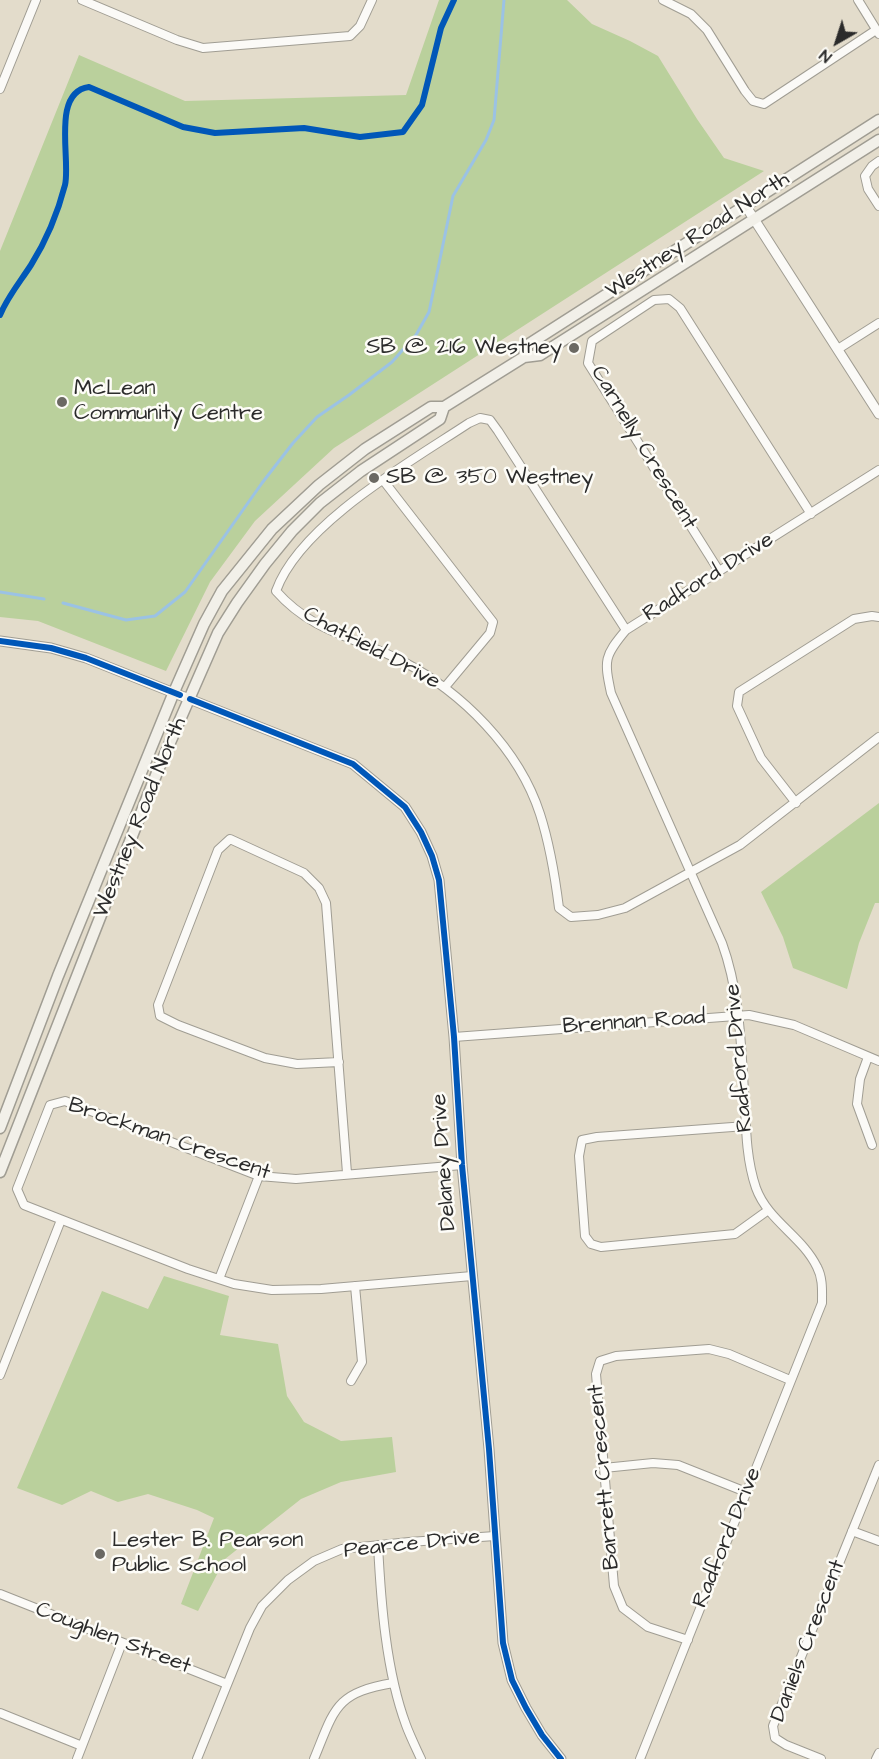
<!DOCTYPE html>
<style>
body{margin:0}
#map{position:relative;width:879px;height:1759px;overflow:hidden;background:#e3dccb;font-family:"Architects Daughter",sans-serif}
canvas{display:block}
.north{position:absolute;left:807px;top:12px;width:60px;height:60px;-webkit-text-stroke:4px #fdfcf7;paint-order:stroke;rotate:219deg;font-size:16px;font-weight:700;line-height:24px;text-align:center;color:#2b2b2b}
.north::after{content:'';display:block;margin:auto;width:21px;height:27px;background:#2b2b2b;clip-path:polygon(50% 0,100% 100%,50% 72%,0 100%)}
</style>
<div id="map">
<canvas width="879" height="1759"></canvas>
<div class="north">N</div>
</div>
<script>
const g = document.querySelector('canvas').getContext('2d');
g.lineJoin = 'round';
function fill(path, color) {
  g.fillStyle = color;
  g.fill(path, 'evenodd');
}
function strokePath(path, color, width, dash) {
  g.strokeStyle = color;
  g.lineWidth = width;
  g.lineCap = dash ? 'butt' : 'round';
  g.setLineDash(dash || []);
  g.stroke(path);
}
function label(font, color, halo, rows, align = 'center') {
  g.font = font + ' "Architects Daughter",sans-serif';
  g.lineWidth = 5;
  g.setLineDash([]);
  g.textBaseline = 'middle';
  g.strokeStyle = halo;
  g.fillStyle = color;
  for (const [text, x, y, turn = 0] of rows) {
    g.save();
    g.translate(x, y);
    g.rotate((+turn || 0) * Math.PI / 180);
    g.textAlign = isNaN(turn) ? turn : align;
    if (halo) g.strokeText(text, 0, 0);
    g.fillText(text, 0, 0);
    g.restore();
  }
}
fill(new Path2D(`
 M439 0H567L592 24 630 41 658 56 697 119 724 158 764 171 334 448 255 521 210 582 166 671 38 621 0 617V251L79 55 185 101 406 95Z
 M879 803V903H875L859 943 847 989 793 968 783 937 761 892Z
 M164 1276 229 1296 220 1335 278 1344 287 1396 304 1422 341 1441 392 1437 396 1472 341 1482 301 1499 225 1559 198 1611 181 1604 214 1518 197 1510 148 1494 118 1502 91 1491 62 1505 17 1488 102 1291 148 1309Z`), '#bad09c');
strokePath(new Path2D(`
 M0 592 44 599
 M63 603 126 620 155 616 185 592 262 483 293 443 317 417 349 395 392 362 416 335 429 312 453 196 486 140 494 120 504 0`), '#9bc2e4', 3);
const minor = new Path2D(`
 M82 0 177 40 203 48 350 36 360 26 372 0
 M663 0 691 14 707 30 745 91 753 101 764 104 876 30
 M858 0 879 34
 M0 89 36 0
 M879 161 872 166 865 176 868 189 879 206
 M838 349 879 323
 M383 480 493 622 490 633 445 687
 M719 571 588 363 592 341 654 300 669 299 680 308 811 514
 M626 630 498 431 490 420 480 418 469 423C410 462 300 524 276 591 313 633 356 637 402 661 462 692 519 749 540 814 550 845 555 876 559 908L571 917 598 915 625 908 740 845 879 737
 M796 803 761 758 737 706 739 692 854 619 872 616 879 617
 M454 1037 749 1015 794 1025 879 1061
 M868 1057 860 1079 857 1104 872 1145
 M339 1062 297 1064 265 1058 178 1025 160 1016 158 1005 218 850 230 839 304 873 319 888 326 903 347 1173
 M746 1126 597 1137 582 1140 579 1156 585 1236 591 1244 601 1247 735 1234 767 1211
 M462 1165 296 1179 259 1176 65 1101 50 1105 17 1189 24 1205 188 1269 234 1284 272 1290 321 1289 472 1276
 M219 1279 259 1176
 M0 1375 61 1220
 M351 1381 362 1362 355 1286
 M604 1468 653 1463 678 1465 746 1492
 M852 1531 879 1541
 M378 1545C381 1603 386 1671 406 1725 410 1736 416 1748 421 1759
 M0 1594 227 1684
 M688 1640 648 1627 623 1608 614 1586 596 1374 600 1361 616 1356 709 1349 729 1354 790 1380
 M0 1713 82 1746
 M77 1759 122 1643
 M197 1759 250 1628 262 1606 288 1580 314 1561 342 1549 409 1542 495 1536
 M314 1759C335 1708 335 1693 393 1683
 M640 1759 822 1303C822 1291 823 1278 817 1267 802 1236 768 1221 756 1188 747 1162 746 1133 745 1106 741 1051 741 995 722 943L611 693C604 660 604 656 626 630L879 470
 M821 1759 786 1745 775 1738 773 1726 879 1465
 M876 1759 879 1753`);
const tertiary = new Path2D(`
 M745 205 879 414
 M0 641 51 648 86 658 353 764 405 807 421 832 432 856 439 880 454 1037 462 1165 489 1449 503 1643 512 1680 526 1708 542 1735 561 1759`);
const secondary = new Path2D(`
 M524 357 526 346 879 120
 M0 1128 58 976 174 692 204 624 222 591 272 529 319 485 365 449 431 407H444L524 357 540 355 879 140
 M0 1172 158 770 218 633 237 603 265 564 292 531 320 503 361 471 440 419 444 407`);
strokePath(minor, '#a09d93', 10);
strokePath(tertiary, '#a09d93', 11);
strokePath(secondary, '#a09d93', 13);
strokePath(minor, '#fbfaf7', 8);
strokePath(tertiary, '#fbfaf7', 9);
strokePath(secondary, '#f2f0e9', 10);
strokePath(new Path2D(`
 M0 315C8 296 20 282 31 265 46 241 58 212 65 185 71 160 51 92 89 87L183 127 215 133 304 128 360 137 403 132 422 105 441 28 454 0
 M0 641 51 648 86 658 180 695
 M190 699 353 764 405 807 421 832 432 856 439 880 454 1037 462 1165 489 1449 503 1643 512 1680 526 1708 542 1735 561 1759`), '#0057b8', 6);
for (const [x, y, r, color] of [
 [574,348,6,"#6b6963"],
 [62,402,6,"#6b6963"],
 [374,478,6,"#6b6963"],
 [100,1554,6,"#6b6963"]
]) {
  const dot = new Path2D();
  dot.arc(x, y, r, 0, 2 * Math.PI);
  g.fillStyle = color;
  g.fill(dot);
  strokePath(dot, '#fdfcf7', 2);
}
label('22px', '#2b2b2b', '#fdfcf7', [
 ["Westney Road North",698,236,-33],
 ["Carnelly Crescent",643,448,59],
 ["Radford Drive",709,578,-32],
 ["Chatfield Drive",371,649,28],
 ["Westney Road North",141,818,-68],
 ["Brennan Road",634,1023,-4],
 ["Radford Drive",740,1058,-95],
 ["Brockman Crescent",169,1140,19],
 ["Delaney Drive",445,1162,-94],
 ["Barrett Crescent",605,1477,-95],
 ["Radford Drive",728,1538,-68],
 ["Pearce Drive",412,1545,-6],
 ["Coughlen Street",113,1639,21],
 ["Daniels Crescent",809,1641,-69]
]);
label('22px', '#2b2b2b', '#fdfcf7', [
 ["SB @ 216 Westney",562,348,"right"],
 ["McLean",74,389],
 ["Community Centre",74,414],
 ["SB @ 350 Westney",386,478],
 ["Lester B. Pearson",112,1541],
 ["Public School",112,1566]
], 'left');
</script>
